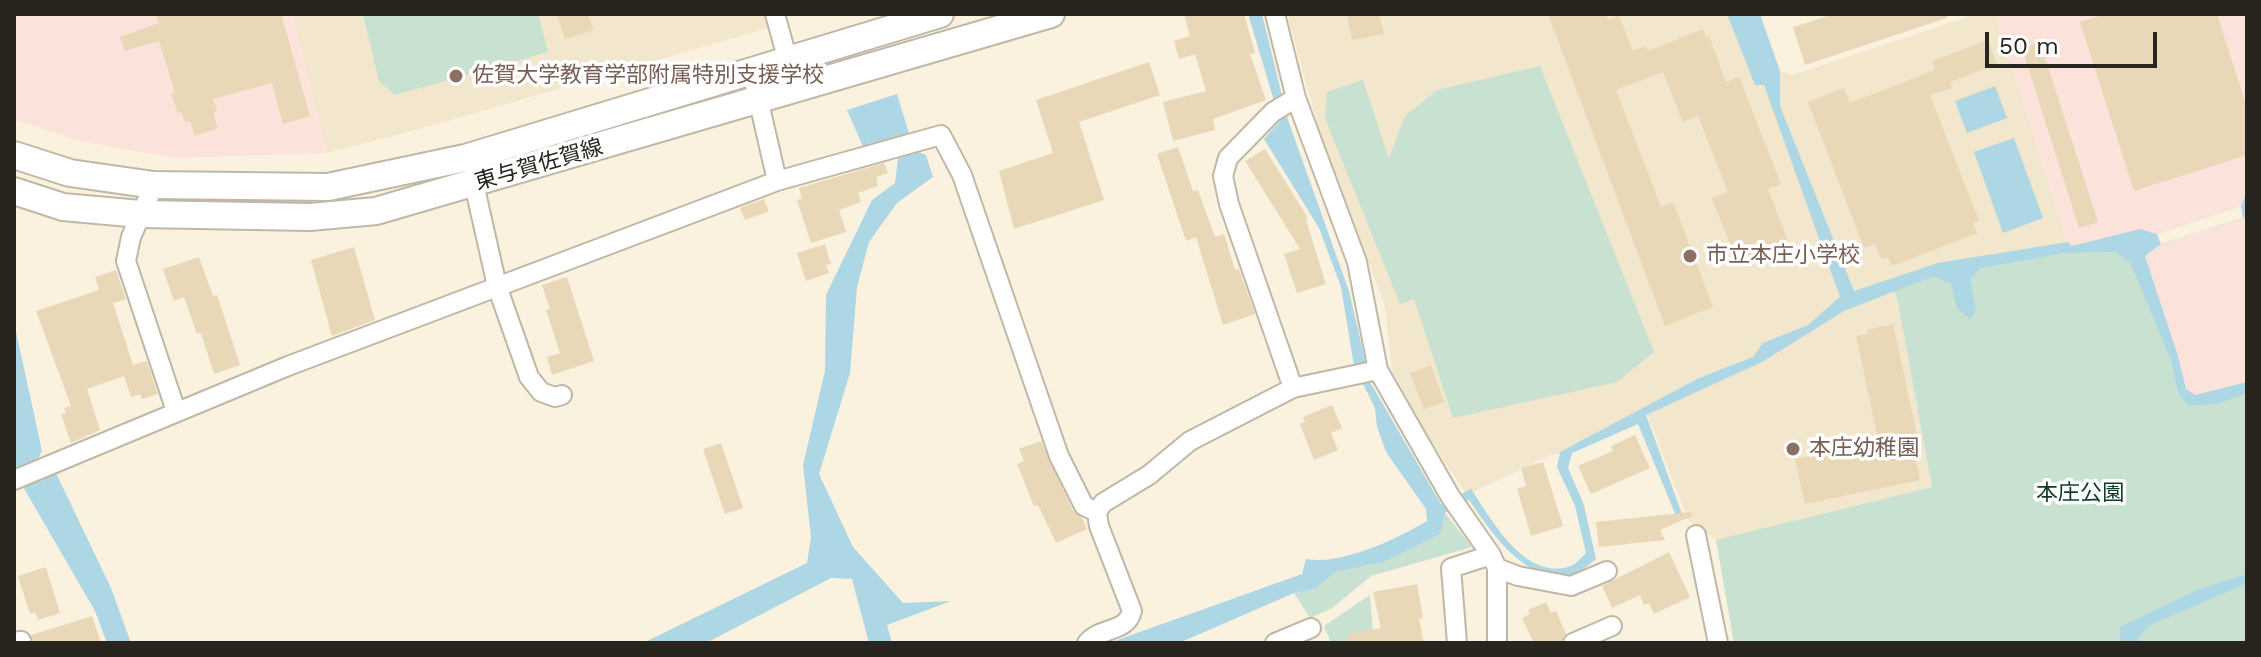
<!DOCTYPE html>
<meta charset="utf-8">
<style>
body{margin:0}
#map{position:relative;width:2261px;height:657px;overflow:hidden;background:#faf1df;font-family:"Work Sans",sans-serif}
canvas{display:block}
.frame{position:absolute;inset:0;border:16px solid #28251f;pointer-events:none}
.scale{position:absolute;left:1985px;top:32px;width:172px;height:36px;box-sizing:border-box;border:4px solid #28251f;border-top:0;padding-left:10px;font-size:24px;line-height:28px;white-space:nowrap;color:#28251f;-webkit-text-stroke:6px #fff;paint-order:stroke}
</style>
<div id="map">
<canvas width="2261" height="657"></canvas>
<div class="frame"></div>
<div class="scale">50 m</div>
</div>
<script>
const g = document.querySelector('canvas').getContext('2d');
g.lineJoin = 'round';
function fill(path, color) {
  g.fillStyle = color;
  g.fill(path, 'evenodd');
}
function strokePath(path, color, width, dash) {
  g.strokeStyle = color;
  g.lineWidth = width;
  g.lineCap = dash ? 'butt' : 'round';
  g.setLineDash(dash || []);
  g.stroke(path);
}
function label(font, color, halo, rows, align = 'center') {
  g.font = font + ' "Work Sans","Noto Sans JP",sans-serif';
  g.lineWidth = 7;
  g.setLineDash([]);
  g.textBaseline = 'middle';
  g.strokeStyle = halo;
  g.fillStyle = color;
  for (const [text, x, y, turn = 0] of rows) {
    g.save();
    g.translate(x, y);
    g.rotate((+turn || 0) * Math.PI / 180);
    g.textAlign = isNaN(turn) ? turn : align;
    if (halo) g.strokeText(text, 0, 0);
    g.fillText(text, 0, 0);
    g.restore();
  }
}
fill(new Path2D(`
 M14 14H293L327 153 174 158 80 141 14 119Z
 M1995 14H2247V384L2193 397 2069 248Z`), '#fbe2da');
fill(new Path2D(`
 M293 14H768L772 27 434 125 327 153Z
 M1287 14H1727L1756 85 1764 84 1780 71 1792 75 1977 14H1995L2069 248 1891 285 1897 298 1932 487 1716 540 1689 521 1646 412 1566 453 1551 455 1467 495 1428 437 1392 371 1385 306 1322 140Z`), '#f2e6cd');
fill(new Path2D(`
 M363 14H538L548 52 395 95 379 81Z
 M1540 66 1654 352 1617 382 1453 418 1414 299 1400 304 1325 118 1327 92 1363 80 1389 159 1404 117 1437 90Z
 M2069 248H2135L2184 389 2194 397 2247 384V643H1734L1716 540 1932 487 1897 298 1891 285 1960 264Z
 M1445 513 1472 547 1371 576 1332 608 1310 618 1294 593 1315 589 1336 572 1384 562 1439 534Z
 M1370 595 1374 643H1331L1324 626Z`), '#c8e1d1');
fill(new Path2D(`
 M1248 14H1262L1288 120 1349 291 1370 382 1441 504 1471 489C1492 520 1525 582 1571 566 1576 564 1582 557 1586 553L1575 506 1557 467 1560 452 1699 378 1753 357 1763 343 1808 325 1840 297 1764 85H1755L1727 14H1760L1780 71V106L1854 291 1938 263 2068 242 2072 246 2140 229 2157 234 2241 206 2247 191V217L2161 244 2145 256 2178 356 2186 389 2195 395 2247 382V393L2217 404 2188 406 2178 392 2171 360 2130 262 2116 252 2064 253 1981 268 1970 279 1976 310 1970 319 1957 308 1951 284 1934 276 1844 311 1762 362 1646 415 1682 514 1676 516 1638 424 1572 453 1568 468 1584 505 1596 559C1590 564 1582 571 1575 573 1528 589 1491 532 1469 500L1445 513 1440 534 1384 562 1336 572 1315 589 1294 593 1179 643H1109L1302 574 1306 559C1342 565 1395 540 1427 521L1426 509 1386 452 1377 427 1375 408 1354 366 1341 287 1319 228 1264 139 1280 121Z
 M1995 86 2007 118 1967 133 1955 101Z
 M897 94 914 150 926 155 933 177 897 203 869 242 857 287 850 373 819 474 853 547 903 603 951 601 887 625 892 643H869L852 579 831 578 706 643H643L807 563 811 537 803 465 825 371 826 295 872 200 895 183 898 159 890 142 864 149 847 110Z
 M2014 138 2043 218 2003 233 1974 152Z
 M14 322 42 451 37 461 55 471 111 588 131 643H107L95 611 22 485 25 466 16 468 14 466Z
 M2247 574V583L2148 626 2138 639V643H2120V627L2200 589Z`), '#aed7e5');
fill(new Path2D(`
 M2241 206 2243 218 2161 244 2157 234Z`), '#faf1df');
fill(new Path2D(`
 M155 14H281L310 116 283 124 272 83 213 99 217 111 213 113 218 128 195 136 190 121 185 122 181 112 178 113 171 94 175 93 159 41 125 51 120 37 159 23Z
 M557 14H588L594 30 565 39Z
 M1184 14H1244L1255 53 1250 54 1266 100 1213 119 1215 130 1173 141 1163 102 1206 91 1195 54 1179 59 1174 41 1190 36Z
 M1347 14H1379L1384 34 1352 40Z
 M1548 14H1606L1608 20 1619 16 1633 51 1646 46 1648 51 1703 29 1706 38 1709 36 1726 82 1739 77 1781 184 1768 189 1789 244 1738 264 1712 198 1728 192 1698 116 1683 122 1663 72 1616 90 1661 207 1673 202 1713 307 1665 326Z
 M1834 14H1947V18L1805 65 1793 27Z
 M2105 14H2217L2247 108V155L2134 191 2080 22Z
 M1988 40 1997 64 1950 82 1952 88 1930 95 1979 221 1973 223 1977 233 1892 266 1888 257 1881 259 1875 244 1864 248 1808 102 1844 88 1850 103 1935 70 1932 61Z
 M2040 42 2098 222 2079 228 2022 48Z
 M1149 62 1160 95 1079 122 1104 200 1014 229 999 171 1053 153 1036 100Z
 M1178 147 1193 191 1198 190 1215 237 1224 234 1235 270 1239 269 1255 314 1223 325 1196 237 1186 241 1157 154Z
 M1265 149 1308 218 1306 220 1326 284 1297 293 1284 254 1300 249 1245 161Z
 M884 163 888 173 876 177 878 186 858 193 861 202 839 210 846 232 811 243 797 200 802 199 799 188Z
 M764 199 769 211 745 220 740 208Z
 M825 244 831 264 826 265 829 273 806 281 797 253Z
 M354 247 375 320 332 336 311 260Z
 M199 257 213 296 217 295 240 365 214 374 201 333 197 334 184 297 174 301 163 269Z
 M116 270 126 299 113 303 133 365 147 361 158 394 142 399 140 394 131 397 124 376 87 389 100 430 71 443 61 414 66 413 64 408 71 406 36 311 99 290 95 277Z
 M567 277 594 361 552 375 547 357 560 353 546 310 550 309 542 285Z
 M1893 324 1920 449 1914 450 1920 480 1805 504 1795 459 1844 448 1846 456 1880 448 1856 336 1868 334 1867 330Z
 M1431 365 1444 402 1424 409 1410 373Z
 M1332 405 1342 428 1331 433 1338 450 1314 460 1300 424 1305 422 1303 417Z
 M1635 435 1650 468 1591 494 1578 466 1613 451 1611 446Z
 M1041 441 1073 511 1082 518 1087 529 1056 543 1038 505 1034 506 1017 464 1024 461 1019 449Z
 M721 443 743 508 725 514 703 449Z
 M1543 462 1563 526 1531 536 1517 489 1526 486 1521 468Z
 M1691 512 1692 516 1660 530 1665 540 1599 547 1596 522Z
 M1669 552 1690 597 1654 614 1649 603 1644 605 1640 595 1612 608 1602 586Z
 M46 567 60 613 38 620 35 612 30 614 18 576Z
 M1417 584 1423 618 1419 619 1424 643H1348L1347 634 1381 628 1373 592Z
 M1546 602 1551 613 1556 611 1566 634 1561 643H1534L1522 618 1530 614 1528 610Z
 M92 616 101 643H34L31 635Z`), '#e8d8b7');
const street = new Path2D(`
 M775 14 796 90
 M1275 14 1296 98 1357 262 1378 370 1450 496 1491 555 1497 568V643
 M777 181 941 135 962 175 1059 456 1084 506 1097 512
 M474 184 497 286 529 377 541 392 555 397 562 395
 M154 185 131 237 126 261 176 411
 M1293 388 1229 204 1223 176 1228 158 1273 112 1296 98
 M14 480 288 366 777 181 752 72
 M1696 535 1718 643
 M1497 568 1518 576 1571 586 1607 571
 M14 642 21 641 22 643
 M1087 643C1099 627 1127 633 1132 611L1099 526 1097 512 1103 503 1149 475 1190 441 1293 388 1378 370
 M1275 643 1311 628
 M1457 643 1451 568 1491 555
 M1573 643 1612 626`);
const secondary = new Path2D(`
 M14 155 70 173 154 185 328 187 465 158 940 14
 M14 191 63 207 140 214 310 217 376 211 1051 14`);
strokePath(street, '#c0b8a7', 22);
strokePath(secondary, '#c0b8a7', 30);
strokePath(street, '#fff', 18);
strokePath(secondary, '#fff', 26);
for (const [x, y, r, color] of [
 [456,76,8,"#8d6e63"],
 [1690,256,8,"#8d6e63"],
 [1793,449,8,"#8d6e63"]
]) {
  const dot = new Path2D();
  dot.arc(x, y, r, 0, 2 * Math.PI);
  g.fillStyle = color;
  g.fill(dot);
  strokePath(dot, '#fff', 3);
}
label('22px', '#785e54', '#fff', [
 ["佐賀大学教育学部附属特別支援学校",472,76],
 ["市立本庄小学校",1706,256],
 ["本庄幼稚園",1809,449]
], 'left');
label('22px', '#28251f', '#fff', [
 ["東与賀佐賀線",539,165,-16]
]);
label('22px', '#0f3a24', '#fff', [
 ["本庄公園",2080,494]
]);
</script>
